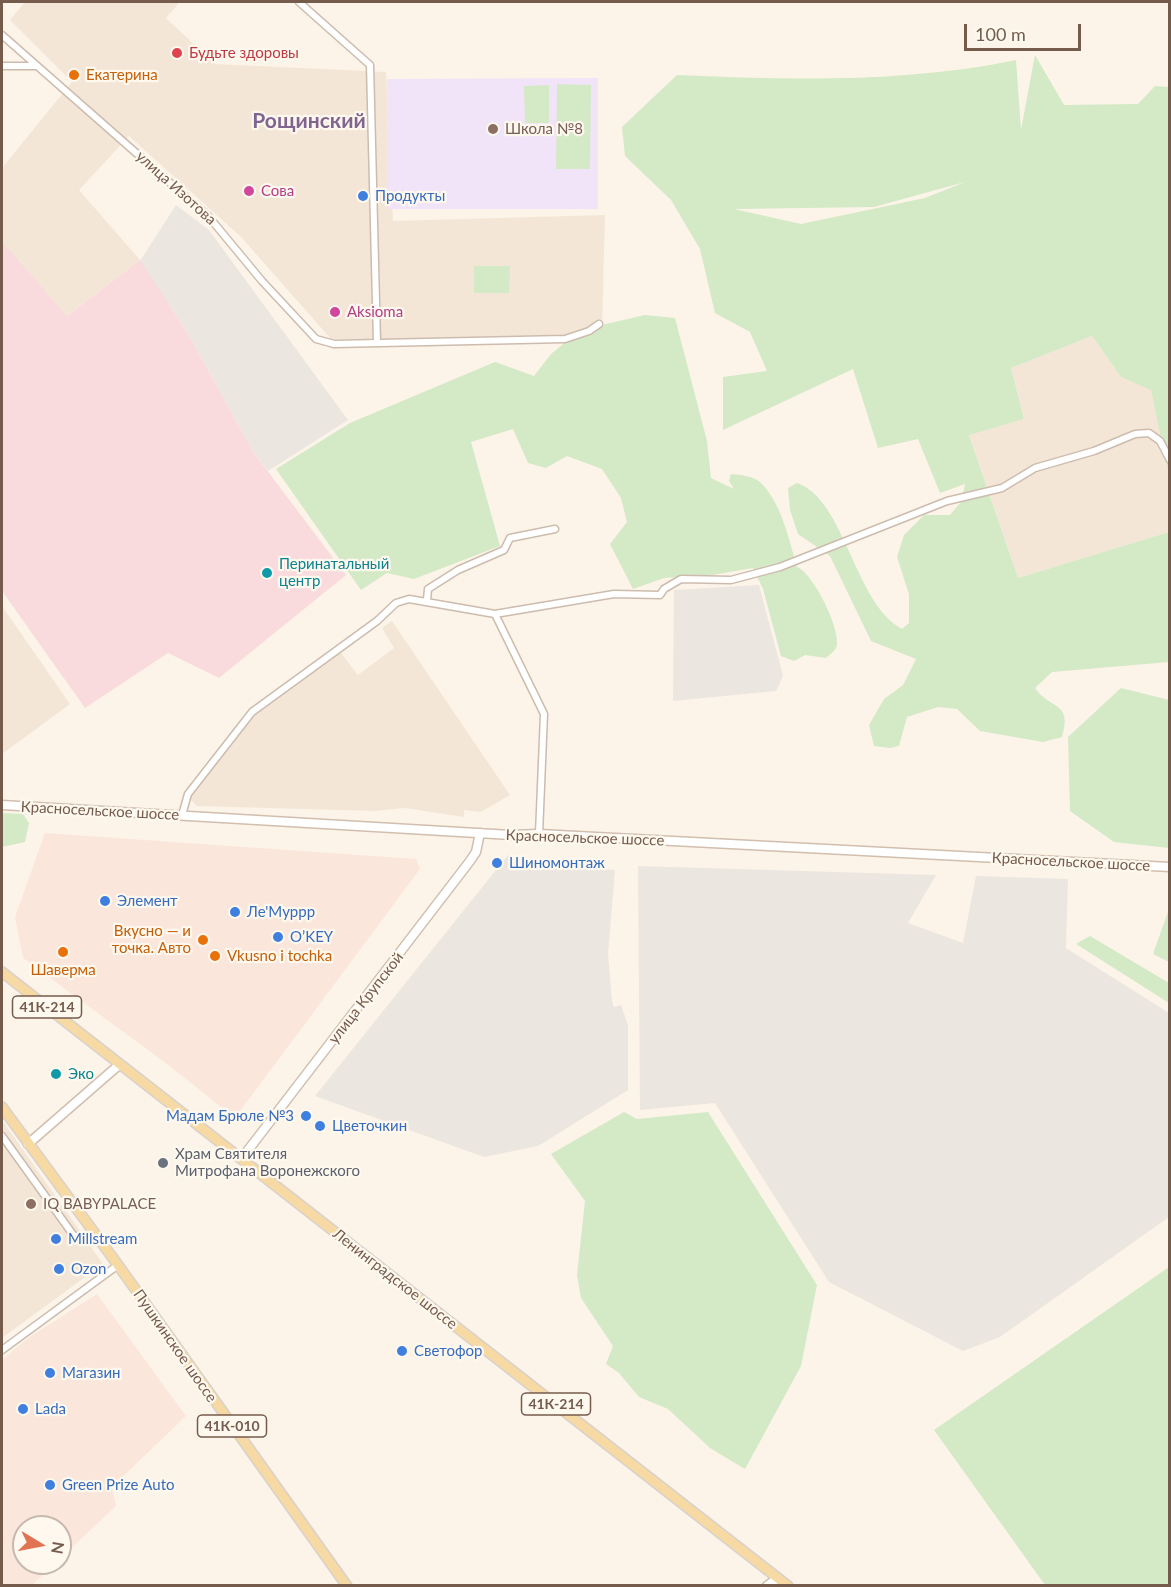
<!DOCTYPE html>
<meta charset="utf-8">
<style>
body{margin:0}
#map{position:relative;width:1171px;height:1587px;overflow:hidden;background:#fcf4e8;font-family:Lato,sans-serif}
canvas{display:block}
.frame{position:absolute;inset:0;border:3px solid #755b4c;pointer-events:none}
.north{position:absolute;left:12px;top:1515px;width:60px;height:60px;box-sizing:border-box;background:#fef8ee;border:2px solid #c7b9ad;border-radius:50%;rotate:100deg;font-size:16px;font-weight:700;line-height:24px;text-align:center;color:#755b4c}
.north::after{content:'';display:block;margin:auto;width:21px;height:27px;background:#e07352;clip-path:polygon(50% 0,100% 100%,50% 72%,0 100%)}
.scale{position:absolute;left:964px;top:24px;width:117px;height:27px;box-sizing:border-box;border:3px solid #755b4c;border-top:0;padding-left:8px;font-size:18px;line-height:21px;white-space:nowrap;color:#755b4c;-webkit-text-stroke:4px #fef8ee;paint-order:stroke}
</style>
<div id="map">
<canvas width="1171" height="1587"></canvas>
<div class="frame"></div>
<div class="north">N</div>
<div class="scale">100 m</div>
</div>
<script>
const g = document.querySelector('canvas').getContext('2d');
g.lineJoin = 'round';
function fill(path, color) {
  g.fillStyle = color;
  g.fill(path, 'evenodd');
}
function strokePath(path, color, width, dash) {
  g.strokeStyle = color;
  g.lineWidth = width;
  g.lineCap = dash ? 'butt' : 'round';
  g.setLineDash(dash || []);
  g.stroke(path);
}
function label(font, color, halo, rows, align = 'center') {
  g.font = font + ' Lato,sans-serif';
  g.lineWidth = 4.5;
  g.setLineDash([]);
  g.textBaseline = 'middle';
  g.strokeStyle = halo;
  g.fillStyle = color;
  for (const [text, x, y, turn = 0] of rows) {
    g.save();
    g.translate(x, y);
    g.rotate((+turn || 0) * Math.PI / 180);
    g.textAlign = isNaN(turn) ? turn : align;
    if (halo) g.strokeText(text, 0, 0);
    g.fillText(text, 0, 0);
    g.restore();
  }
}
fill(new Path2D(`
 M25 2H180L166 18 215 64 386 72 393 221 605 215 602 327 535 342 331 339 241 237 129 136 79 190 140 260 67 316 2 244V168L72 82 10 20Z
 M1092 336 1121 377 1151 389 1169 477V532L1018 578 969 434 1024 419 1011 368Z
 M2 606 70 704 2 754Z
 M392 621 510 795 481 812 464 810V817L405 808 374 811 197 806 188 797 257 711 339 650 358 675 394 648 382 628Z
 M2 1120 103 1264 2 1338Z`), '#f3e6d6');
fill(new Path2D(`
 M45 833 416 859 420 869 235 1118 167 1064 23 958 15 917Z
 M97 1294 186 1416 112 1487 116 1506 60 1559V1527H24V1563H56L32 1585H2V1360L28 1338Z`), '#fbe6dc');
fill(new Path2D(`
 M176 205 209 230 348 420 268 471 254 453 187 332 140 261Z
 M759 585 783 676 776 691 673 701 674 590Z
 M508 855 523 863 615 870 608 954 612 1001 614 1007 621 1005 628 1025V1090L538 1146 484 1157 315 1096Z
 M638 866 936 875 908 923 963 943 976 876 1068 879 1066 948 1169 1013V1217L1000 1337 963 1351 829 1282 715 1103 640 1110Z`), '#ece6e1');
fill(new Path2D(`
 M598 78V209H388L387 79Z`), '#f1e4f8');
fill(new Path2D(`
 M3 243 67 316 140 260 187 332 254 453 346 575 219 678 168 653 85 708 2 591Z`), '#f9dbde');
fill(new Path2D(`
 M1035 55 1064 105 1138 104 1155 86 1169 87V477L1151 390 1121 377 1092 336 1011 368 1024 419 969 435 1018 578 1169 532V662L1052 672 1035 688C1050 710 1073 701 1062 737L1043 742 980 731 957 709 938 707 907 717 899 746 890 748 874 746 869 725 884 699 903 685 916 659 871 641 830 556 798 534 790 510 788 488 797 483C845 499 854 603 902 629L909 623V594L897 557 904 535 924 515H950L961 502 965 484 940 493 918 439 878 448 853 369 723 430V377L767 371 750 332 715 313 700 249 671 200 625 156 622 127 677 75C789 80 906 83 1016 60L1021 130ZM965 182 925 198 801 224 734 209 874 207Z
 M557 84 591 85 590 169H556Z
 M549 85V123H525L524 86Z
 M474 266H510L509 293H474Z
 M645 315 675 318 707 441 711 478 734 489 729 481 731 474C741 475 755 476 762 484 782 505 789 540 797 567 813 573 839 626 837 644 837 650 830 654 826 658L805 655 794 661 781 656 763 589 753 568 712 575 664 578 633 589 610 544 627 522 621 498 602 469 567 456 546 468 528 463 513 429 471 442 500 546 414 579 387 573 361 590 276 469 350 423 495 362 534 376 551 354 580 330Z
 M1121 688 1169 700V848L1114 842 1070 811 1068 737Z
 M2 813 23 814 29 823 25 842 2 847Z
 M1169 909V962L1153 954Z
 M1090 936 1169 983V1003L1076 944Z
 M624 1112 637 1119 708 1112 817 1285 801 1366 745 1469 710 1448 668 1409 639 1397 619 1373 606 1364 613 1346 581 1298 577 1275 585 1201 551 1154Z
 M1169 1267V1585H1045L934 1430Z`), '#d4e9c6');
const street = new Path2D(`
 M299 2 370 65 377 342
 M2 35 209 217 262 281 316 339 334 344 565 339 589 331 599 324
 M2 66H37
 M427 600 428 589 458 570 504 550 510 538 555 529
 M495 614 614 594 660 595 664 589 681 579 731 580 780 567 947 501 1002 488 1035 468 1094 451 1135 434 1149 433 1160 441 1170 460
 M182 815 188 794 252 712 377 621 396 603 409 599 495 614 544 714 539 834
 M2 1136 74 1236 99 1238
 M2 1350 118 1265`);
const secondary = new Path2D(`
 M2 805 511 835 539 834 1170 867
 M28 1144 120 1064
 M242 1158 470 861 476 852 480 833
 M767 1586 778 1578`);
const primary = new Path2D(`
 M2 972 788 1586
 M2 1107 118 1265 347 1586`);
strokePath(street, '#cdbcae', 9);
strokePath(secondary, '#d2beae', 11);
strokePath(primary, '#d8d1cd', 12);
strokePath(street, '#fff', 6);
strokePath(secondary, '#fff', 8);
strokePath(primary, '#f7d9a3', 9);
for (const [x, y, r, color] of [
 [177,53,6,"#e0444e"],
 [74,75,6,"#e8710a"],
 [493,129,6,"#8d6e63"],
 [249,191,6,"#d1479c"],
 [363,196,6,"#3f7fe0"],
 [335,312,6,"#d1479c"],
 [267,573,6,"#0f9aa8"],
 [497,863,6,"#3f7fe0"],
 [105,901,6,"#3f7fe0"],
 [235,912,6,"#3f7fe0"],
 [278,937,6,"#3f7fe0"],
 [203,940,6,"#e8710a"],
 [63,952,6,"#e8710a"],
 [215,956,6,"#e8710a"],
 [56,1074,6,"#0f9aa8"],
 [306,1116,6,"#3f7fe0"],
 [320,1126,6,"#3f7fe0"],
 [163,1163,6,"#6b7280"],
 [31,1204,6,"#8d6e63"],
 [56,1239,6,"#3f7fe0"],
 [59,1269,6,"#3f7fe0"],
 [402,1351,6,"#3f7fe0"],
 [50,1373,6,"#3f7fe0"],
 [23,1409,6,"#3f7fe0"],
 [50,1485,6,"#3f7fe0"]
]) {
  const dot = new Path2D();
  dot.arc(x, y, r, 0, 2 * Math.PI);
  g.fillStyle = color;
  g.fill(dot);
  strokePath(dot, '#fef8ee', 2);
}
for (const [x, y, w] of [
 [47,1007,69],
 [556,1404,69],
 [232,1426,69]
]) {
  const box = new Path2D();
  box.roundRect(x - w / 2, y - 11, w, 22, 4.5);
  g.fillStyle = '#fef8ee';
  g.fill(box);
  strokePath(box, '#755b4c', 1.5);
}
label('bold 14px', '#755b4c', null, [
 ["41К-214",47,1007],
 ["41К-214",556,1404],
 ["41К-010",232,1426]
]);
label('15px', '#be3a42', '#fef8ee', [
 ["Будьте здоровы",189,53]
], 'left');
label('15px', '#c56008', '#fef8ee', [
 ["Екатерина",86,75],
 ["Вкусно — и",191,931,"right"],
 ["точка. Авто",191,948,"right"],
 ["Vkusno i tochka",227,956],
 ["Шаверма",63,970,"center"]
], 'left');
label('15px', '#785e54', '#fef8ee', [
 ["Школа №8",505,129],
 ["IQ BABYPALACE",43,1204]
], 'left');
label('15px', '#755b4c', '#fef8ee', [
 ["улица Изотова",176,188,42],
 ["Красносельское шоссе",100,811,3],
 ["Красносельское шоссе",585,838,2],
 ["Красносельское шоссе",1071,862,3],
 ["улица Крупской",366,998,-52],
 ["Ленинградское шоссе",395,1279,38],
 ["Пушкинское шоссе",175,1346,55]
]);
label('15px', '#b23c85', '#fef8ee', [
 ["Сова",261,191],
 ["Aksioma",347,312]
], 'left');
label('15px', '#366cbe', '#fef8ee', [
 ["Продукты",375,196],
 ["Шиномонтаж",509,863],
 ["Элемент",117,901],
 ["Ле'Муррр",247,912],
 ["O’KEY",290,937],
 ["Мадам Брюле №3",294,1116,"right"],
 ["Цветочкин",332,1126],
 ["Millstream",68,1239],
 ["Ozon",71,1269],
 ["Светофор",414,1351],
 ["Магазин",62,1373],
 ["Lada",35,1409],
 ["Green Prize Auto",62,1485]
], 'left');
label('15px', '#0d838f', '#fef8ee', [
 ["Перинатальный",279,564],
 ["центр",279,581],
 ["Эко",68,1074]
], 'left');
label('15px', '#5b616d', '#fef8ee', [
 ["Храм Святителя",175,1154],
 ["Митрофана Воронежского",175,1171]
], 'left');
label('bold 21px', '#826491', '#fef8ee', [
 ["Рощинский",309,121]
]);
</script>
